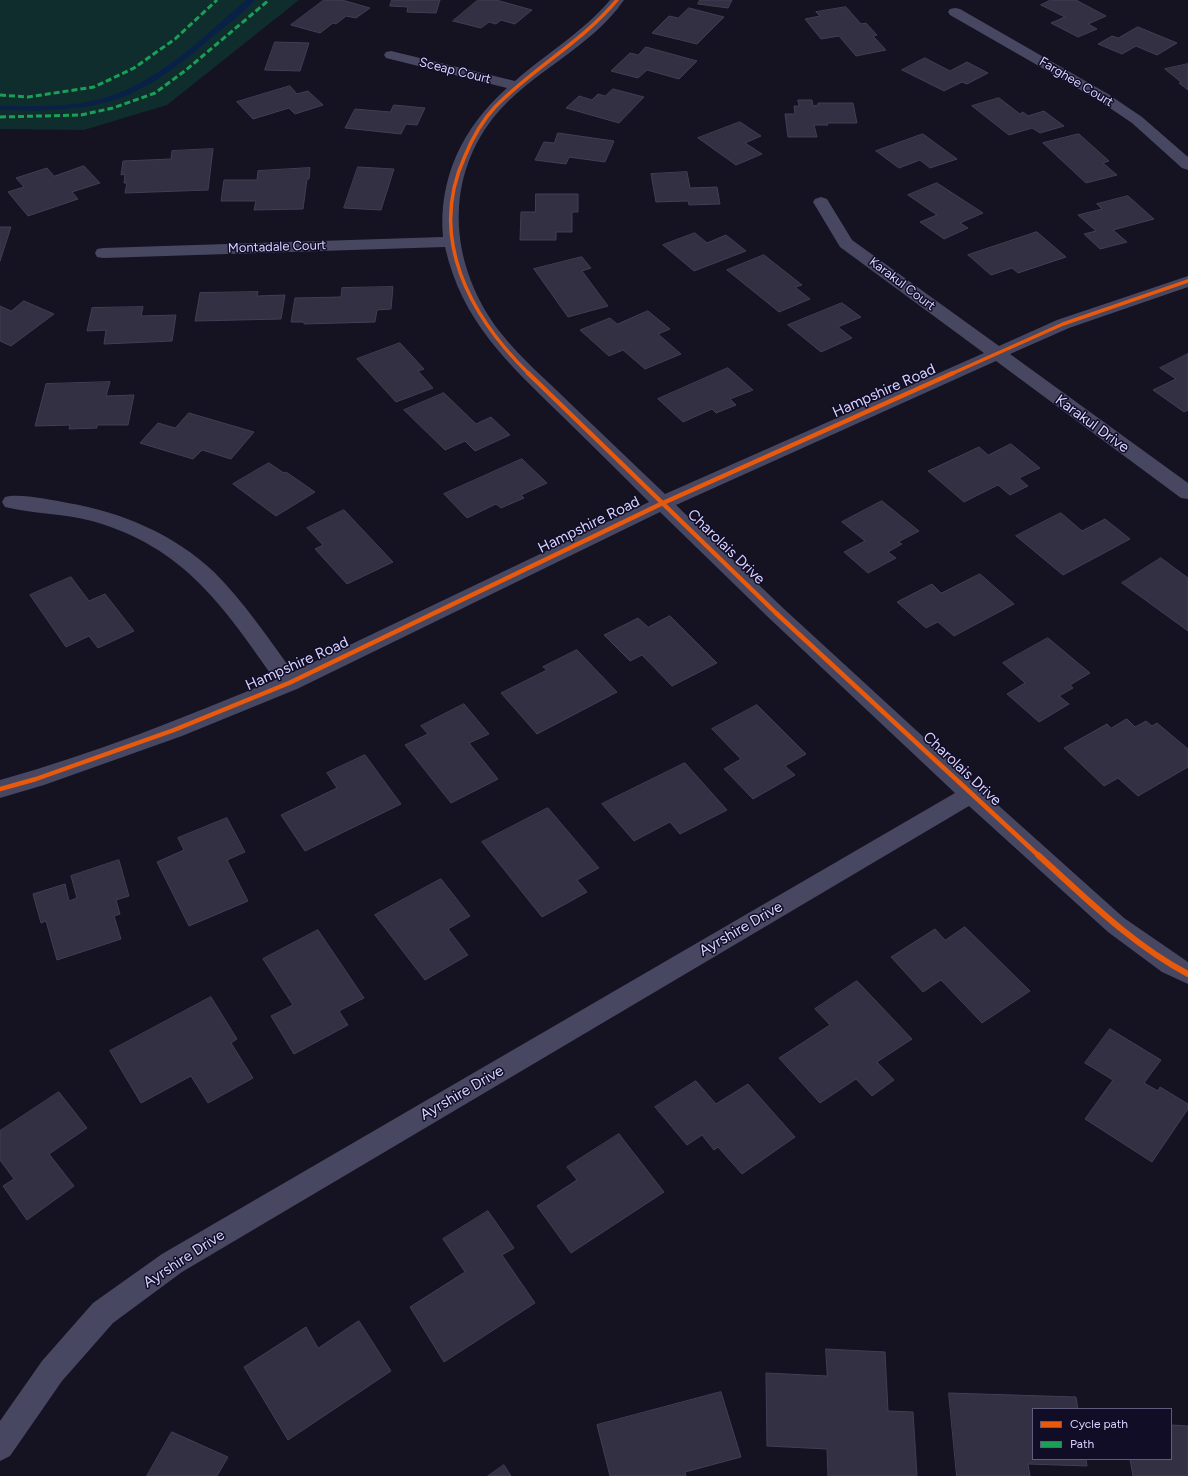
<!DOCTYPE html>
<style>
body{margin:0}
#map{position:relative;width:1188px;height:1476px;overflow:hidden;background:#151321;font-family:Figtree,sans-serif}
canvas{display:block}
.legend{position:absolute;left:1032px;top:1408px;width:140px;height:52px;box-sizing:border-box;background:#110d27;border:1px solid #605c7d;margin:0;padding:5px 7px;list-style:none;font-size:12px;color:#d7d3ff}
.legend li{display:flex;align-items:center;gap:8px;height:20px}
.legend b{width:20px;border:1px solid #605c7d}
</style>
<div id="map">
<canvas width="1188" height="1476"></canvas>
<ul class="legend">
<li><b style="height:5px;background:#e8590c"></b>Cycle path</li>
<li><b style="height:5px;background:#1a9f57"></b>Path</li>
</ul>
</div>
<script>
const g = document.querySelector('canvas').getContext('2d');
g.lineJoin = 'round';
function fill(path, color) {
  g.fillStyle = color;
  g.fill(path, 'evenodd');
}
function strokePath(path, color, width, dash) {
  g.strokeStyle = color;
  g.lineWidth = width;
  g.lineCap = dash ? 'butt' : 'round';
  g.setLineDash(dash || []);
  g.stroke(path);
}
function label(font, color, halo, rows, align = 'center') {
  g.font = font + ' Figtree,sans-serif';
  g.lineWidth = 3;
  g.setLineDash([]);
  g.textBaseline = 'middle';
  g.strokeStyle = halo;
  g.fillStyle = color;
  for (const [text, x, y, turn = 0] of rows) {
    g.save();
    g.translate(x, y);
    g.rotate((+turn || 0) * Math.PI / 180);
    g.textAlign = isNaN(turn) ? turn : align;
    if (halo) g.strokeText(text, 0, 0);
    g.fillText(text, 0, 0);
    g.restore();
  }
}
fill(new Path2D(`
 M0 0H299L167 105 84 130 0 129Z`), '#102d2d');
fill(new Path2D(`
 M246 0H255C243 14 225 26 211 38 187 59 161 80 132 93 91 112 44 111 0 110V106C35 106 73 108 107 97 161 80 204 36 246 0Z`), '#092147');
const building = new Path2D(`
 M324 0H342L370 8 356 18 346 16 336 24 333 23 320 33 291 25Z
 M392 0H440L436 13 407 12 408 7 390 6Z
 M478 0H496L532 10 515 24 501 20 496 24 489 22 481 28 453 21Z
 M700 0H732L728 8 698 4Z
 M1051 0H1076L1106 16 1088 24 1097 29 1078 37 1051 23 1065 17 1041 5Z
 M846 7 861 24 866 23 877 35 873 36 886 50 856 56 839 36 821 39 805 19 820 16 816 12Z
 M689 8 724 17 697 44 652 33 669 16 678 18Z
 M1138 27 1177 43 1157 55 1136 46 1122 54 1098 44 1112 36 1118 38Z
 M275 42 309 43 300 71 265 70Z
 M646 47 697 61 679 79 647 70 638 78 611 71 630 53 638 55Z
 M925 58 950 71 967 62 988 73 967 84 962 82 944 91 902 70Z
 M1188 64V90L1179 83H1182L1165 69Z
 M290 86 297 94 308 91 323 105 295 114 289 108 253 119 237 102Z
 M613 89 644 97 619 123 566 108 579 96 592 100 598 94 605 96Z
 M999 98 1020 114 1023 112 1028 116 1044 111 1064 126 1040 133 1032 128 1009 135 972 106Z
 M798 100H812L813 106 818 105V103H853L857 123H827L828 125H814L817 137H788L785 114H795L794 106H799Z
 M394 105 425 108 417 125 406 124 401 134 345 128 355 109 390 112Z
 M740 122 761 136 745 143 762 154 736 165 698 138Z
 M558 133 614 141 605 162 569 157 566 164 535 160 544 142 554 143Z
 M923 134 957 159 930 168 920 160 899 168 876 151Z
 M1079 134 1109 161 1103 163 1117 175 1086 183 1043 143Z
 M213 149 208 190 125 193 127 183H124L125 174 121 175 123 161 171 159 172 151Z
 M84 166 100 183 72 192 78 199 28 216 8 192 24 187 16 178 47 168 54 176Z
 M358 167 394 169 381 210 344 208Z
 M310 168 309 179H307L303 209 254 210 256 201H221L224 180H257L258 171Z
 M687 172 690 188 717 187 720 204 689 205 688 201 656 202 651 174Z
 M937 183 983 213 960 223 968 228 944 239 920 222 937 215 908 195Z
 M536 194H578V212H572V232H556V240H520L521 212H535Z
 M1128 196 1154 219 1113 230 1127 242 1100 249 1084 234 1096 231 1078 215 1102 209 1097 204Z
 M0 227H11L0 261Z
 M1037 232 1066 257 1018 273 1012 268 991 275 968 255Z
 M695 233 707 243 726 235 746 251 694 271 663 245Z
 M764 255 802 285 795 287 810 299 779 312 727 270Z
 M582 257 591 268 582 271 608 306 568 317 534 269Z
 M393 287 391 309 377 310 375 322 304 324V322H291L295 298 341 297 342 288Z
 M258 292 257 296 285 295 281 319 195 321 200 293Z
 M24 301 54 314 11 346 0 341V306L11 311Z
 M842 303 861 317 838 327 852 338 821 352 788 325Z
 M143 307 141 316 176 315 172 341 104 344 106 330 87 331 92 308Z
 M648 311 670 329 658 334 681 354 645 369 623 350 609 356 580 330 610 318 617 324Z
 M400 343 424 369 418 371 433 388 396 402 357 359Z
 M1188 354V410L1184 412 1153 390 1176 379 1160 368Z
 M728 368 753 390 730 399 736 405 716 413 712 409 683 422 658 399Z
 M110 382 106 396 134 395 128 425H97V428L69 429 70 425 35 426 46 384Z
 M444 393 476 424 491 417 510 435 475 451 465 441 445 450 404 410Z
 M189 413 254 432 231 459 202 450 193 459 140 443 158 423 175 428Z
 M1011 444 1040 468 1019 478 1028 486 1010 495 998 485 964 502 928 471 979 447 988 455Z
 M522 459 547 483 521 495 524 498 501 508 496 504 467 518 444 494Z
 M269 463 284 473 286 472 315 492 276 516 233 484Z
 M882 501 919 531 898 542 902 544 888 552 896 558 868 573 844 552 865 541 842 522Z
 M344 510 393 562 347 584 315 549 323 545 307 528Z
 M1061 513 1082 531 1105 519 1130 539 1063 575 1016 536Z
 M1161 558 1188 578V631L1122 583Z
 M980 574 1014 604 954 636 938 622 926 628 897 602 932 584 941 593Z
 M71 577 89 601 105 594 134 631 98 648 89 636 66 647 30 595Z
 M670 616 717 663 672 686 642 655 630 661 604 635 638 618 648 627Z
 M1048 638 1090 673 1070 685 1073 688 1059 696 1069 704 1039 722 1007 694 1025 683 1003 663Z
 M577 650 617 692 537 734 501 693 547 670 543 667Z
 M464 704 489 734 469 743 498 779 451 803 405 745 428 734 421 726Z
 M757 705 806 754 785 766 795 775 753 799 724 769 741 759 712 729Z
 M1127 719 1135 727 1146 721 1152 726 1157 723 1188 749V767L1138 796 1118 778 1104 786 1064 748 1107 724 1111 728Z
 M365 755 401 804 305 851 281 815 337 788 327 773Z
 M685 763 727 810 680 834 670 822 634 841 602 804Z
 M548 808 599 868 577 880 587 892 542 917 482 842Z
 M227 818 245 852 227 860 248 901 189 926 157 862 184 850 178 838Z
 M119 860 129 896 116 900 120 914 114 916 121 939 57 960 46 921 41 923 33 894 65 884 69 901 77 898 71 876Z
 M441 879 470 916 448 929 468 955 425 980 375 915Z
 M965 927 1030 991 982 1023 941 980 923 992 891 957 935 929 945 940Z
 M318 930 364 998 339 1011 348 1025 294 1054 271 1016 293 1005 263 959Z
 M857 981 912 1039 877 1062 894 1080 872 1096 856 1079 820 1103 779 1058 830 1025 815 1009Z
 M211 997 237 1039 231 1043 253 1078 208 1103 191 1076 141 1103 110 1051Z
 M1110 1029 1161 1060 1144 1083 1158 1091 1160 1087 1188 1104V1109L1152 1162 1085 1119 1113 1080 1085 1063Z
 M696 1081 716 1104 748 1084 795 1137 742 1174 718 1147 714 1150 702 1135 687 1145 655 1107Z
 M59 1092 87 1128 49 1154 74 1186 27 1220 3 1186 14 1179 0 1160V1131Z
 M619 1134 664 1192 571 1253 537 1206 577 1180 567 1167Z
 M488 1211 514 1248 502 1255 535 1303 444 1362 410 1307 465 1272 443 1239Z
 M359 1321 391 1371 288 1440 244 1367 306 1327 318 1348Z
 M826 1349 885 1352 888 1411 913 1412 917 1476H828L827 1449 767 1446 766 1373 827 1376Z
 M721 1392 741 1457 685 1472 686 1476H610L597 1425Z
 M949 1393 1076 1397 1078 1409H1033V1459H1086L1087 1466 1028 1464 1030 1476H957Z
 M1171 1425 1188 1426V1476H1133L1130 1459H1171Z
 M172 1432 228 1457 217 1476H147Z
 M504 1465 511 1476H488Z`);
fill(building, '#333043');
strokePath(building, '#413e55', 1);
fill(new Path2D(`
 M610 0H624C590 49 530 72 493 118 442 184 451 268 500 332 522 360 550 383 575 408 605 437 635 465 665 494L984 353 840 247 813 202 815 199 821 197 827 199 852 240 999 346 1057 320 1188 276V287L1069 328 1010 354 1188 483V499L1181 498 996 361 676 505 783 608 979 788 1124 918 1188 962V984L1162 972 1108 932 969 806 182 1272 113 1323 62 1381 10 1456 0 1461V1421L42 1361 93 1303 162 1254 955 793 769 618 660 512 297 689 182 736 44 785 0 798V780C94 754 185 717 275 680 223 606 184 547 92 521 63 513 33 514 5 507L2 502 5 497C19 493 52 500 68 503 121 512 174 534 214 572 244 602 268 638 293 672L649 502C620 473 590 443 560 414 508 363 462 322 445 247L103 258 97 257 95 253 97 249 103 248 443 237C438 178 463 127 507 88L386 58 384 55 386 52 391 51 515 81C547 53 583 32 610 0Z
 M955 8 960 9 1108 94 1142 117 1188 157V170L1182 168 1132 123 1098 100 950 15 948 12 950 9Z`), '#474762');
strokePath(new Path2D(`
 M0 95 28 97 94 87 134 68 175 39 217 0
 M0 117 81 115 113 108 155 93 186 70 269 0`), '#1a9f57', 3, [6, 3]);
strokePath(new Path2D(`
 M529 374C470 316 427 238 465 156 472 139 482 121 495 107 533 68 582 42 617 0
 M951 374 1063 324 1188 281`), '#e8590c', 3.5);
strokePath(new Path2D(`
 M528 373 776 613 1039 856
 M0 789 36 779 174 730 289 683 663 503 953 373`), '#e8590c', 4.5);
strokePath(new Path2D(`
 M1038 855C1085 897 1131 944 1188 974`), '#e8590c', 6);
label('13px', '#d7d3ff', '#110d27', [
 ["Sceap Court",455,71,14],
 ["Farghee Court",1076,82,31],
 ["Montadale Court",277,247,-2],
 ["Karakul Court",902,284,37]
]);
label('15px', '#d7d3ff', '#110d27', [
 ["Hampshire Road",884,391,-24],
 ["Karakul Drive",1092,424,36],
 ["Hampshire Road",589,525,-26],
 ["Charolais Drive",726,547,44],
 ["Hampshire Road",297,664,-24],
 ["Charolais Drive",962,769,43],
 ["Ayrshire Drive",741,929,-30],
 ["Ayrshire Drive",462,1093,-30],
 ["Ayrshire Drive",184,1259,-33]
]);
</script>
